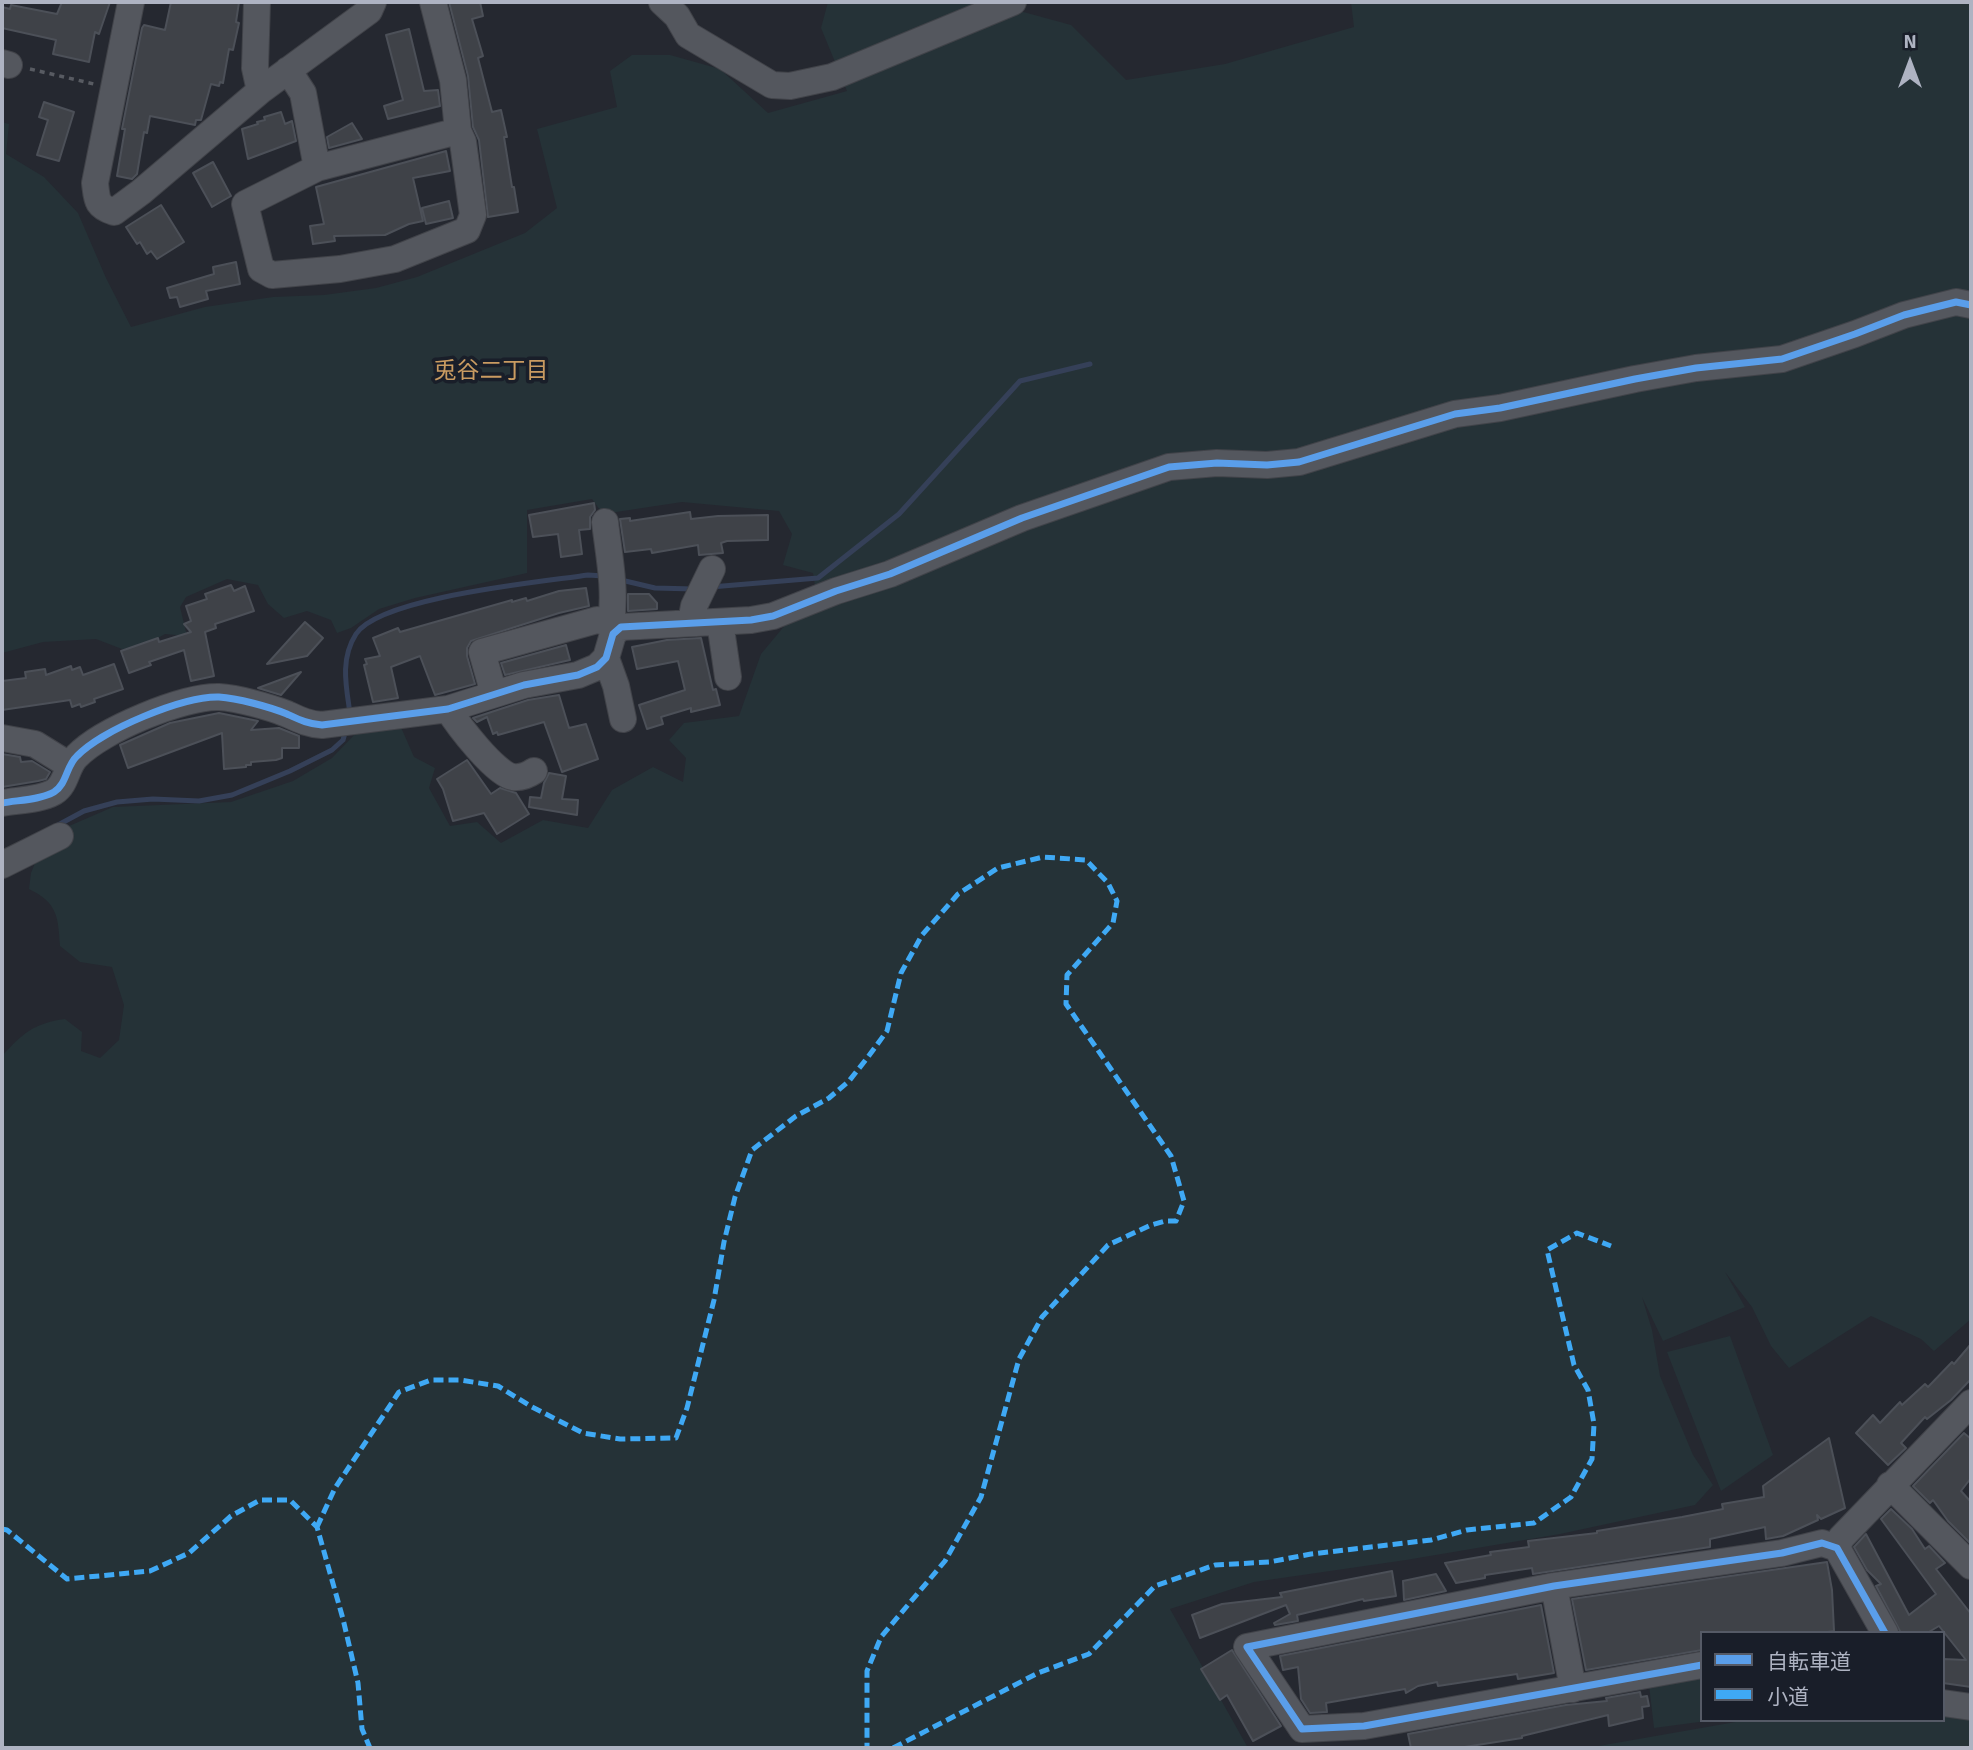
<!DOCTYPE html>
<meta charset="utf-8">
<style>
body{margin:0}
#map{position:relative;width:1973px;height:1750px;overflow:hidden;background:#252830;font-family:Signika,"Noto Sans JP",sans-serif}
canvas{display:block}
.frame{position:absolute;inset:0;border:4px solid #aeb3c2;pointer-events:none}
.legend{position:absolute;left:1700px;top:1631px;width:245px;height:91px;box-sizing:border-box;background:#191e29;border:2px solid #555a66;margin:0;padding:9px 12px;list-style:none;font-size:21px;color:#aeb3c2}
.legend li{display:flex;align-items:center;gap:14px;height:35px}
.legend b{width:35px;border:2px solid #555a66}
.north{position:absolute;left:1875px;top:28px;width:70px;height:70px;-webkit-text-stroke:5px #191e29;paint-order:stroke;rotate:0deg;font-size:19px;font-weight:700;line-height:28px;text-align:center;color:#aeb3c2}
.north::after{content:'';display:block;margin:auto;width:24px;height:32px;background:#aeb3c2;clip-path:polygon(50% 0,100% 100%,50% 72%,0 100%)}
</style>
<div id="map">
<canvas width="1973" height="1750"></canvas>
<div class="frame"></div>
<ul class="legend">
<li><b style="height:9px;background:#5a9eea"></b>自転車道</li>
<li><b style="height:9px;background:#3fa9f5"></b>小道</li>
</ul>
<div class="north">N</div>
</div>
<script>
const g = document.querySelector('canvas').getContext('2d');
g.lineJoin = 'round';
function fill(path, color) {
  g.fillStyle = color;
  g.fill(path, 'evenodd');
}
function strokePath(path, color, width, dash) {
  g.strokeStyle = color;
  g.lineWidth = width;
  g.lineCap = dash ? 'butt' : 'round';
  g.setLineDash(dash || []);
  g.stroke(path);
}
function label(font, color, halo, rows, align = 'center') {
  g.font = font + ' Signika,"Noto Sans JP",sans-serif';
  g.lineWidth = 7;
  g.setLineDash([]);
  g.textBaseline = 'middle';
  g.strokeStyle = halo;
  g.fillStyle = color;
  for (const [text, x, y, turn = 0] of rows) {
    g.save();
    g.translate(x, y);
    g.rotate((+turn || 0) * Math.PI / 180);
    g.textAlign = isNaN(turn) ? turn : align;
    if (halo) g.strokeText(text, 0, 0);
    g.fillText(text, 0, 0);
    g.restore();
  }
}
fill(new Path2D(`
 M828 2H987L1071 25 1126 80 1225 64 1354 27 1351 2H1971V1319L1934 1351 1921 1339 1871 1316 1789 1368 1771 1346 1752 1307 1725 1272 1745 1307 1663 1341 1642 1297 1652 1330 1660 1376 1693 1455 1713 1485 1695 1505 1560 1534 1406 1560 1254 1582 1170 1609 1248 1748H2V1056C22 1034 34 1023 65 1019L82 1032 81 1051 100 1058 119 1040 124 1005 112 967 80 962 60 946C58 917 58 903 29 889L31 873 46 836 113 807 231 802 293 781 332 758 358 731 400 725 414 757 435 768 429 788 450 826 477 822 501 843 543 820 588 828 612 790 653 767 683 782 686 758 669 740 684 723 739 716 761 654 786 624 819 610 813 573 783 565 792 534 779 511 682 502 603 514 592 499 527 510V573L415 598 379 609 351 628 337 633 331 620 307 611 284 618 268 604 258 585 227 579 186 597 180 607 187 636 165 634 140 648 122 649 96 639 43 642 2 653V122L9 124 6 154 44 177 78 213 106 278 131 327 205 307 273 297 324 295 376 288 417 277 525 233 557 208 537 129 617 107 610 71 632 55H670L720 69 768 113 847 91 821 28Z
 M1730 1336 1773 1455 1721 1491 1667 1352Z
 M1702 1676V1720H1714L1654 1728 1649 1685Z
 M1943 1703 1971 1707V1748H1587L1747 1720H1943Z`), '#253237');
strokePath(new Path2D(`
 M621 580 655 588 694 589
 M711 587 818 578 899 514 1020 381 1090 364
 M350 713C346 686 340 659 356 634 380 597 541 582 588 575L604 576
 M58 825 84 811 117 802 153 799 199 801 232 795 290 771 332 750 343 740 346 729`), '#354058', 5);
const building = new Path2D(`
 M62 2H110L99 34 95 32 89 62 53 54 56 40 2 28V7L10 9 11 5 57 14Z
 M171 2H239L236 22 239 23 233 50 229 49 223 83 220 82 219 86 211 84 201 120H196L195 125 150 116 147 133 144 132 137 174 132 179 117 176 125 129H122L142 28 144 25 165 30Z
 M449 2H480L483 16 472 19 483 56 478 58 492 112 501 110 507 137H504L512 187H514L518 212 488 217 479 140 473 127 468 76Z
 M409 29 424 91 438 90 440 106 388 119 384 106 403 100 386 35Z
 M44 102 74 112 59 161 37 155 48 120 39 117Z
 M281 112 285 124 292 121 296 141 248 159 242 129 258 124 257 122 265 120 264 117Z
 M352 123 362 139 329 148 327 137Z
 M446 151 450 171 413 178 423 221 409 224 385 235 334 236 335 241 313 244 310 226 324 224 316 187Z
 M213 162 231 196 212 207 193 173Z
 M449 201 453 218 426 224 422 208Z
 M161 205 184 242 157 259 151 251 147 254 140 242 137 244 126 227Z
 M236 262 240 284 206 291 208 299 180 307 177 297 170 298 167 288 214 274 213 267Z
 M594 503 595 510 590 517V529L579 530 582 554 561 557 558 534 533 537 529 515Z
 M690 512 691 519 718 516 768 515V540L727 541 721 543 723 553 699 555 698 545 652 553 651 549 625 552 620 519 630 518V521Z
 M231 585 234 591 245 586 254 611 215 624 216 628 205 632 214 676 191 681 184 650 149 662 151 665 129 673 121 651 158 638 159 642 191 632 184 624 191 621 186 606 207 599 205 594Z
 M586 588 589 606 559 613 471 641 467 648V656L475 684 435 695 420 656 391 667 398 698 373 702 364 665 367 664 365 659 380 656 373 638 398 628 400 632 512 600V602L526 598 527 601 559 591Z
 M628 594H649L657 603V609L628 611Z
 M305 622 323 638 307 656 267 664Z
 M701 638 713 690 716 689 720 705 691 712V708L661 717 663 724 647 729 639 705 685 690 678 661 637 669 632 647 667 640Z
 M566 645 570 660 505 675 501 663Z
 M114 664 123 689 94 699 95 702 81 707 80 704 72 707 70 700 2 710V681L26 678 25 672 45 669 46 675 71 666 72 670 80 667 83 675Z
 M301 672 281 695 258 688Z
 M559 695 569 728 586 724 598 759 562 772 544 722 498 735 497 732 493 734 487 717 477 722 473 718 528 700Z
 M219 713 258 721 251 730 279 728 299 736V748H282V758L276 760 251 762V765H246V767L224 769 222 733 128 768 120 745 170 723Z
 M2 754 20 757 21 762 32 761 50 772 46 779 38 781 2 787Z
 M467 760 491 794 500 788 516 793 529 814 497 834 484 813 453 821 443 789 437 779Z
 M549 773 566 776 562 799 578 800 577 815 529 807 530 797 541 798 544 783Z
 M1971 1344V1379L1951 1400 1927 1419 1925 1417 1901 1443 1906 1448 1888 1465 1856 1433 1873 1415 1880 1423 1900 1402 1902 1405 1925 1384 1928 1387 1952 1362 1954 1364Z
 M1964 1433 1971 1439V1478L1961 1491 1971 1502V1544L1948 1521 1933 1500 1930 1503 1913 1486Z
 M1829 1438 1845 1508 1821 1519 1817 1515 1818 1520 1783 1536 1766 1539 1765 1527 1710 1539V1547L1533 1574 1532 1568 1485 1575V1578L1456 1583 1445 1563 1491 1555 1490 1552 1529 1547 1528 1541 1597 1533V1531L1682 1517 1723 1509 1722 1504 1764 1497 1763 1486Z
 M1891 1509 1912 1529 1925 1549 1929 1546 1945 1563 1936 1569 1971 1614V1687L1943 1683V1659L1966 1660 1939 1626 1927 1633H1901L1876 1586 1881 1584 1867 1570 1854 1547 1866 1534 1909 1615 1936 1594 1881 1519Z
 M1827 1562 1832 1590 1834 1631 1821 1633H1702V1650L1586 1670 1572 1599Z
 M1392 1571 1396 1596 1364 1601 1363 1599 1297 1615 1298 1621 1275 1625 1274 1623 1290 1614 1286 1605 1200 1638 1192 1615 1222 1604 1282 1597 1280 1593Z
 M1436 1574 1446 1591 1404 1600 1403 1581Z
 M1541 1605 1554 1673 1518 1679 1517 1674 1438 1686 1437 1682 1418 1686 1406 1693 1405 1689 1326 1703 1327 1712 1310 1713 1301 1699 1298 1667 1283 1670 1280 1656Z
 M1232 1650 1281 1726 1253 1741 1227 1695 1220 1700 1201 1669Z
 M1640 1692 1641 1697 1647 1696 1649 1706 1642 1707 1643 1718 1609 1726 1608 1715 1522 1736V1738L1458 1748H1411L1408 1734 1566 1705 1607 1701 1606 1698Z`);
fill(building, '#3f4248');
strokePath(building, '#4c5058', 2);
const minor = new Path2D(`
 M131 2 95 183C97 200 96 206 114 212L141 192 260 91 369 11 373 2
 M257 2 255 68 260 91
 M433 2 453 80 458 131 463 142 473 215 467 230 395 259 340 269 272 275 261 269 245 204 317 168 458 131
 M662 2 677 16 688 35 772 85 790 86 832 77 1013 2
 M2 63 9 65
 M288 70 303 93 317 168
 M605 522C609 556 616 589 611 623
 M691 622 694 606 712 569
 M720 622 728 677
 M606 658 616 686 623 719
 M494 694 482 652 597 620 611 623 617 629
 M448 709C458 725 495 774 513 777 521 778 528 775 534 771
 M2 738 35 744 69 765
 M2 803C18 800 40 800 54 792 67 784 66 766 77 756 102 730 183 696 219 697 237 698 270 707 287 714 300 720 308 724 322 725L448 709 524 685 578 675 597 667 606 658 613 634 621 627 751 620 773 616 836 591 890 574 1022 518 1169 467 1217 463 1267 465 1299 462 1455 414 1500 408 1635 379 1696 368 1782 359 1855 334 1904 315 1956 302 1971 305
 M2 865 60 836
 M1890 1485 1971 1566
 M1837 1548 1841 1538 1971 1403
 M1554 1586 1573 1689
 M1702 1665 1364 1726 1302 1729 1247 1647 1554 1586 1782 1553 1822 1543 1837 1548 1885 1633
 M1943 1703 1971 1707`);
strokePath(minor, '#414349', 28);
strokePath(new Path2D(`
 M30 69 94 84`), '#585b62', 3.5, [5, 5]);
strokePath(minor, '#54575e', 26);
strokePath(new Path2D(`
 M317 1527 335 1488 399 1392 431 1380H460L498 1386 532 1407 583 1433 620 1439 676 1438 687 1408 714 1300 724 1242 735 1197 752 1150 796 1116 829 1098 849 1081 868 1057 887 1031 901 973 922 935 958 894 998 868 1043 857 1086 860 1108 883 1117 901 1113 923 1067 975 1066 1004 1171 1156 1184 1201 1176 1221H1165L1151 1225 1108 1245 1042 1317 1019 1359 981 1497 945 1561 881 1637 867 1671V1748
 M2 1529 7 1530 67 1579 150 1571 189 1553 231 1516 260 1500H290L317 1527 343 1619 358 1683 362 1729 370 1748
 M893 1748 1038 1673 1089 1654 1155 1586 1215 1565 1269 1562 1311 1554 1431 1540 1467 1530 1534 1523 1571 1497 1592 1459 1594 1424 1588 1390 1574 1365 1547 1250 1577 1233 1611 1246`), '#3fa9f5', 5, [10, 5]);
strokePath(new Path2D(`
 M2 803C18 800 40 800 54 792 67 784 66 766 77 756 102 730 183 696 219 697 237 698 270 707 287 714 300 720 308 724 322 725L448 709 524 685 578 675 597 667 606 658 613 634 621 627 751 620 773 616 836 591 890 574 1022 518 1169 467 1217 463 1267 465 1299 462 1455 414 1500 408 1635 379 1696 368 1782 359 1855 334 1904 315 1956 302 1971 305
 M1702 1665 1364 1726 1302 1729 1247 1647 1554 1586 1782 1553 1822 1543 1837 1548 1885 1633`), '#5a9eea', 7);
label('23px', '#c99b61', '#191e29', [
 ["兎谷二丁目",491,372]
]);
</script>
